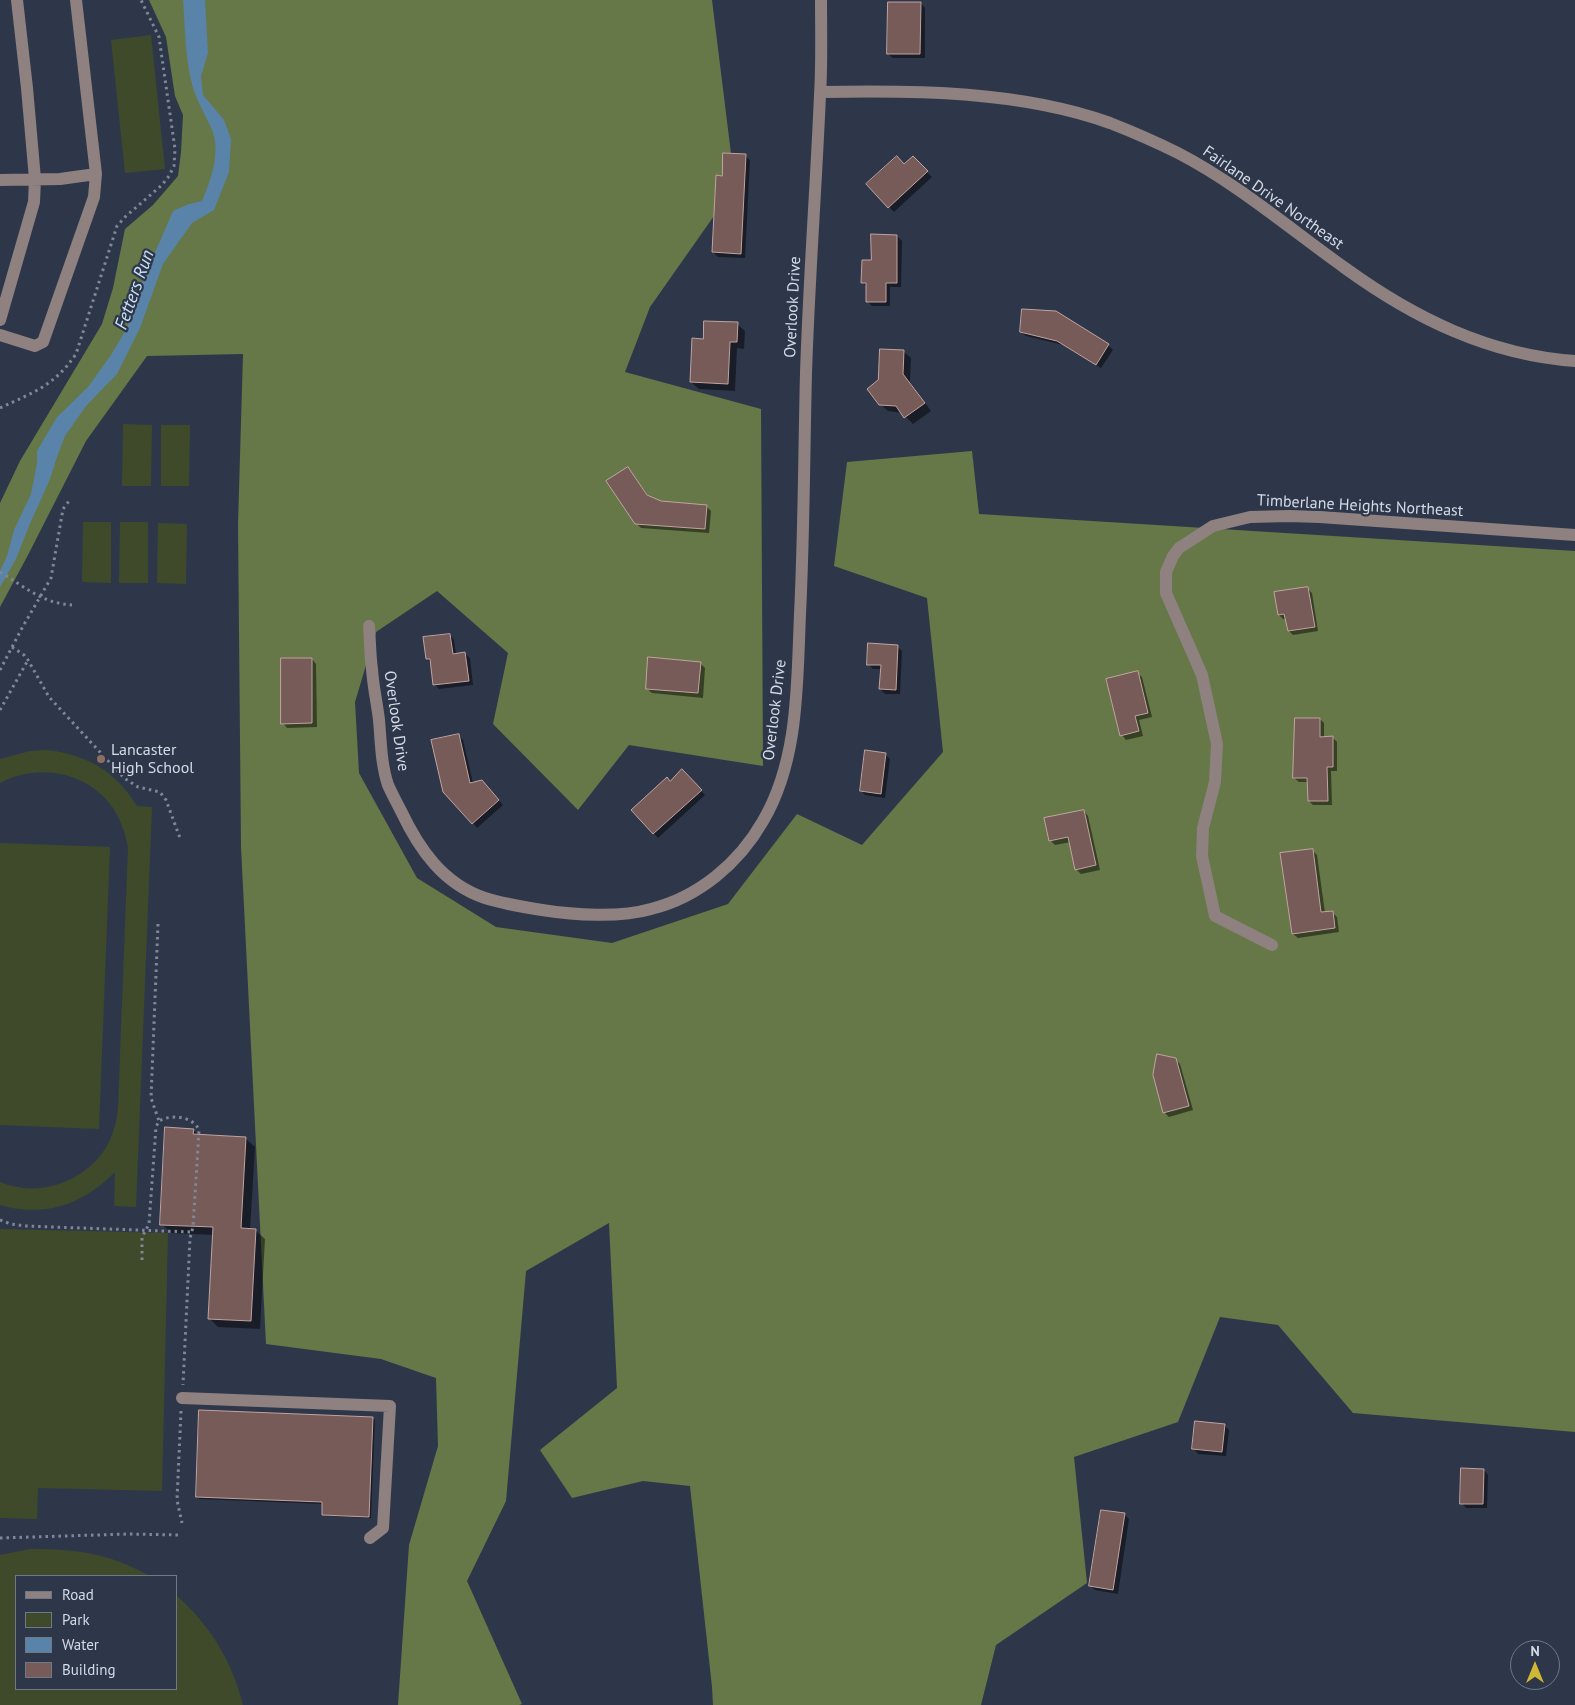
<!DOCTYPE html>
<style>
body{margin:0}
#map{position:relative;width:1575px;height:1705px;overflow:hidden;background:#2e374a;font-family:"PT Sans",sans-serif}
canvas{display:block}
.legend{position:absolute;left:15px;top:1575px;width:162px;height:115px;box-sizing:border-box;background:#2e374a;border:1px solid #707888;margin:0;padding:6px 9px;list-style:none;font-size:15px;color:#d4dae6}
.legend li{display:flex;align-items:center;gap:10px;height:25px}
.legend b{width:25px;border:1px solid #707888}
.north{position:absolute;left:1510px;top:1640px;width:50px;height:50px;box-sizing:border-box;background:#2e374a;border:1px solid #707888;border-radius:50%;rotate:0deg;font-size:14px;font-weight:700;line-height:20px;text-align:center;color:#d4dae6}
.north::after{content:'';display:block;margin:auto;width:18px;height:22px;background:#d1b736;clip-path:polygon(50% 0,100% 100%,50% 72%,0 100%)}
</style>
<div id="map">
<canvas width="1575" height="1705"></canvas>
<ul class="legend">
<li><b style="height:6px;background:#8e8180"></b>Road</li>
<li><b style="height:14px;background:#3f4a2b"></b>Park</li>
<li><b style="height:14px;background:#5983a8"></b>Water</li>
<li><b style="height:14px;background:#765b58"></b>Building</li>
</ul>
<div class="north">N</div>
</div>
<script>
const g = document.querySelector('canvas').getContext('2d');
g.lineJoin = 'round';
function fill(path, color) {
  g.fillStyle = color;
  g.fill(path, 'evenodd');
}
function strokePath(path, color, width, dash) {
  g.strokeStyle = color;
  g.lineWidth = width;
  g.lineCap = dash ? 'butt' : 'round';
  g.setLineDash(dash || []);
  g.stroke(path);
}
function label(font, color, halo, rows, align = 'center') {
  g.font = font + ' "PT Sans",sans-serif';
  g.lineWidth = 4.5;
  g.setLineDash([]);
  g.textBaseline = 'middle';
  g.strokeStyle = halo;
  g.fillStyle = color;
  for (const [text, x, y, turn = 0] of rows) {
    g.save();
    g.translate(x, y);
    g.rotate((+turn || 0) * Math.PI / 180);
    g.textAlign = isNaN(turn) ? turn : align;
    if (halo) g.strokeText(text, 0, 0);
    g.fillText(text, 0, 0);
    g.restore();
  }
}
fill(new Path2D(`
 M151 35 165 169 125 173 111 40Z
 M123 424 152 425 151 486H122Z
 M161 425H190L189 486H161Z
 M83 522H111V583L82 582Z
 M120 522H148V583H119Z
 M158 523 187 524 186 584 157 583Z
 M47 750C88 755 115 771 137 806L152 807 136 1207 114 1206 115 1172C83 1204 46 1218 0 1205V1182C39 1199 88 1181 108 1144 114 1132 117 1120 118 1107L128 847C125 834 122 823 115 811 91 772 38 762 0 783V759L30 751Z
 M0 843 110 847 99 1129 0 1125Z
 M0 1229 168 1233 162 1491 38 1488 37 1519 0 1518Z
 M30 1549C77 1549 108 1553 150 1576H16V1689H176V1595C210 1625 232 1661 243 1705H0V1555Z`), '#3f4a2b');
fill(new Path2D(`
 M149 0H712L735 186 650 307 625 372 761 409 763 766 629 745 578 810 493 724 508 653 437 591 376 632 355 702 359 773 417 878 496 927 612 943 728 904 797 814 862 845 943 752 927 598 834 566 847 462 972 451 979 514 1575 551V1432L1353 1413 1278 1325 1220 1317 1178 1422 1074 1457 1087 1583 996 1645 981 1705H713L712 1687 690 1486 643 1481 572 1498 540 1450 617 1388 609 1223 526 1271 506 1501 467 1581 522 1704 519 1705H398L409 1545 438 1446 436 1378 381 1359 266 1344 241 847 238 524 243 354 147 356 86 441 28 555 0 607V503L20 461 102 324 113 288 125 229 153 205 178 176 181 152 183 115 175 96 166 37Z`), '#667847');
fill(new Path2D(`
 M183 0H205L208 53 201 76 203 95 224 120 231 139 229 172 214 210 192 223 163 264 140 328 117 374 86 406 65 436 57 457 50 479 29 526 16 559 0 587V571L7 556 14 530 31 494 37 463V451L57 417 88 387 111 355 127 328 140 287 173 211 189 204 202 201C211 180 221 153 212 130 205 113 195 99 191 80 185 54 185 27 183 0Z`), '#5983a8');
fill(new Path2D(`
 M921 3 925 8V58H893L888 54Z
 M745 156 750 160 745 258 718 257 713 252 723 177Z
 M913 158 932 177 894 212 868 184 905 165Z
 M897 236 902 241 901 287H890V306H872L867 301 868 288 863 283 872 262Z
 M737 324 745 331 744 349 737 348 735 391 699 389 691 382 705 340Z
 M1021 332 1108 345 1113 350 1101 368 1063 345 1026 336Z
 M903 351 911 358 910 382 931 411 913 424 902 413 888 411 880 404V381Z
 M628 468 649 497 660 502 706 506 711 511 709 533 641 528 636 523Z
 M1307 588 1312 593 1318 631 1293 635 1289 631 1287 619H1283L1279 615Z
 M450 635 454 640 456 654H465L470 658 473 685 439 689 434 684 432 664 427 659Z
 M897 646 902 651 900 694H885L880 689 882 669H873L868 664Z
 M312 659 316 664 317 727 287 728 283 723Z
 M700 663 705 668 703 698 652 693 647 689Z
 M1137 673 1142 677 1152 717 1139 720 1143 736 1126 740 1122 735Z
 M1320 719 1324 723V738H1333L1337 742V771H1331L1332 805H1313L1309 801V782H1299L1294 778Z
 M459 736 463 740 473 783 486 786 503 805 477 828 473 823Z
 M885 754 890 759 885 798 865 795 861 790Z
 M682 771 705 795 658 838 632 810Z
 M1084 811 1088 816 1100 870 1081 874 1076 869 1071 842 1055 845 1050 840Z
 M1312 850 1317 855 1325 913 1332 912 1337 917 1339 932 1298 938 1293 934Z
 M1175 1059 1180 1064 1193 1110 1169 1117 1164 1112Z
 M193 1130 199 1135 245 1138 255 1147 250 1230H255L265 1239 260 1329 218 1327 209 1318 213 1235 171 1233 162 1224Z
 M373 1418 375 1420 371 1518 325 1516 323 1514V1504L199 1499 197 1497Z
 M1224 1425 1229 1430 1226 1456 1198 1454 1194 1449Z
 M1484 1470 1488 1475 1487 1508H1466L1462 1503Z
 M1124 1514 1129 1519 1118 1594 1095 1590 1090 1586Z`), '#0007');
const building = new Path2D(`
 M888 2H921L920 54H887Z
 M723 153 746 154 741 254 712 252 716 175 722 176Z
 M897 156 904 164 913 156 928 171 888 208 866 184Z
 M871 234 897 235V283H886V302H866V283H861L862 260H871Z
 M1022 309 1056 311 1109 344 1096 365 1057 341 1020 332Z
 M704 321 738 322 737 342H730L728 384 690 382 692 338 703 339Z
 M880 349 904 350 903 374 925 403 904 418 896 406 879 405 867 389 878 380Z
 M628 467 647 495 661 501 707 505 705 529 635 524 606 481Z
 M1308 587 1315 627 1288 631 1284 614 1278 615 1274 592Z
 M450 634 453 654 465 652 469 681 433 685 430 659H426L423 637Z
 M868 643 898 645 896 690 879 689 881 665H867Z
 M648 657 701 662 698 693 646 689Z
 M281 658H312V723L281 724Z
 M1138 671 1148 713 1135 716 1139 731 1120 736 1106 679Z
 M1295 718H1320V737L1333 736V767H1327L1328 801H1308L1307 778H1293Z
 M459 734 470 783 482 780 499 800 472 824 443 792 431 740Z
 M865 750 886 753 881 794 860 791Z
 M682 769 702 790 653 834 631 810 667 777 670 781Z
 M1084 810 1096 865 1075 870 1068 837 1049 841 1044 818Z
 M1313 849 1321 912 1333 911 1335 928 1292 934 1280 853Z
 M1157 1054 1176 1058 1189 1106 1163 1113 1153 1075Z
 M165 1127 194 1129 193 1134 246 1137 241 1228 256 1229 251 1321 208 1319 213 1227 160 1225Z
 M199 1410 373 1417 369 1517 322 1515V1502L196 1497Z
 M1195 1421 1225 1424 1222 1452 1192 1449Z
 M1461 1468 1484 1469 1483 1504H1460Z
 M1101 1510 1125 1513 1113 1590 1089 1586Z`);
fill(building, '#765b58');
strokePath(building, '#c1a3a0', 1);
strokePath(new Path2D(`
 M0 408C34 392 54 386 76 354L117 226 125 217 162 185 169 176 174 166 175 149 159 37 141 0
 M0 572C25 587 42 603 72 605
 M12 647 24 655 28 660 49 697 124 778 138 787 160 792 166 800 180 838
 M0 670 22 628 51 578 63 509 69 501
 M0 710 28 660
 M158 924 151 1098 159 1121
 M0 1220 11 1224 25 1226 192 1232
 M142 1260V1237L149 1224 156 1127 159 1121C171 1114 193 1116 199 1130L193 1227 190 1238 183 1385
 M181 1411 177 1500 182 1523
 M0 1538 128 1534 179 1535`), '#808897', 3, [2.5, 4]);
strokePath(new Path2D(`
 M821 92C915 90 1021 91 1110 123 1133 132 1156 142 1178 153 1238 184 1290 229 1345 268 1414 318 1489 355 1575 361
 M0 180 60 179 96 174
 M0 320 34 202 35 179 27 88 17 0
 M0 335 35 346 43 342 94 197 96 174 76 0
 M369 626C370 640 370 655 372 669 373 686 377 703 379 720 381 742 381 764 388 785 392 794 397 803 401 811 419 849 443 884 485 898 504 904 523 907 542 910 574 915 620 918 651 909 699 897 739 863 763 821 799 760 797 683 800 614 804 534 804 453 806 373 809 280 816 188 820 95 822 64 821 32 821 0
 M1272 945 1215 916 1202 856 1203 828 1215 782 1217 744 1202 675 1166 593V572L1173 556 1179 548 1213 526 1250 517 1289 516 1320 517 1575 535
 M182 1398 390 1406 383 1528 370 1538`), '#8e8180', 12);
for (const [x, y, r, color] of [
 [101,759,5,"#8d6e63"]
]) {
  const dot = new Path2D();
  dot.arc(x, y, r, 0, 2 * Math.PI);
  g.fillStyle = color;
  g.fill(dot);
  strokePath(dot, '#2e374a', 2);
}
label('16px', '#d4dae6', '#2e374a', [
 ["Fairlane Drive Northeast",1273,198,35],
 ["Overlook Drive",793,307,-87],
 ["Timberlane Heights Northeast",1360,506,3],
 ["Overlook Drive",775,710,-83],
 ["Overlook Drive",396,721,82]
]);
label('16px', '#d4dae6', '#2e374a', [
 ["Lancaster",111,750],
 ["High School",111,768]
], 'left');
label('italic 18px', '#c8e1f8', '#2e374a', [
 ["Fetters Run",135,290,-70]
]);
</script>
